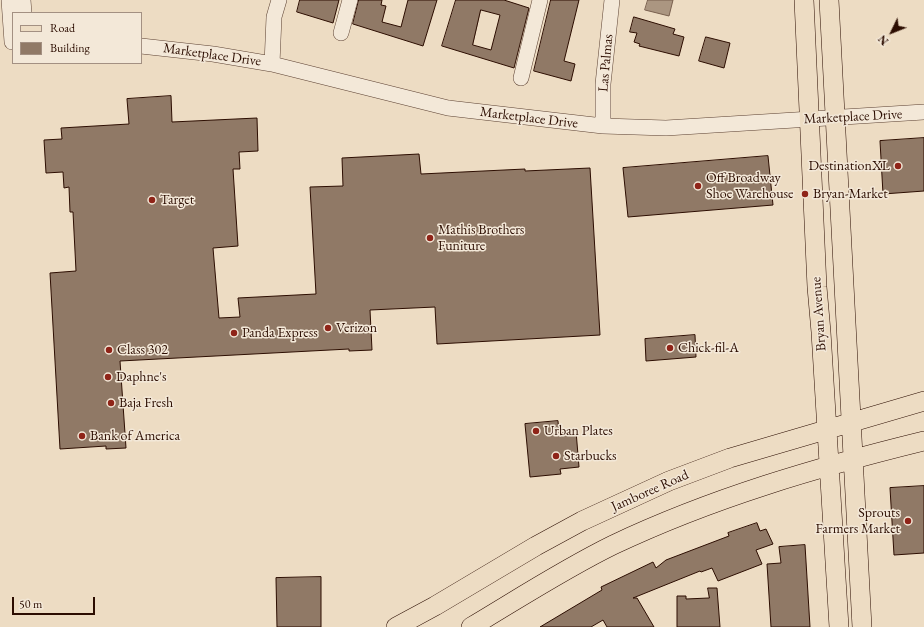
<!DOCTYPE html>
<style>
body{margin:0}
#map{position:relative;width:924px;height:627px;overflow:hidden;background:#eddcc3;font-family:"EB Garamond",serif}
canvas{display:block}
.legend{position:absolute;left:12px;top:12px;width:130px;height:52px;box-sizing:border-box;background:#f3e8d8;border:1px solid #a39082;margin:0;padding:5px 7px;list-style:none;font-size:12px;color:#2c0d01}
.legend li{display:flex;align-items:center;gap:8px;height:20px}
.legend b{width:20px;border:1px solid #a39082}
.north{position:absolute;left:872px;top:12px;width:40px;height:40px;-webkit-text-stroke:3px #f3e8d8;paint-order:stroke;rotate:227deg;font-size:11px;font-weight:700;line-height:16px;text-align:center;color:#2c0d01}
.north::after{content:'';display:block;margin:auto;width:14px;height:18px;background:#2c0d01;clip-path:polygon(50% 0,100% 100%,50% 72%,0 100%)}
.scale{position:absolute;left:12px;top:597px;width:83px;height:18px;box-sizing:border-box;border:2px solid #2c0d01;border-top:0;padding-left:5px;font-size:12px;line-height:14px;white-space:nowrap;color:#2c0d01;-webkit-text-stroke:3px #f3e8d8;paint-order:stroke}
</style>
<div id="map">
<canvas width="924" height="627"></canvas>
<ul class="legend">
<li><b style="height:5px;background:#eddcc3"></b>Road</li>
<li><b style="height:11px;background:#907966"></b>Building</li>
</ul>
<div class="north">N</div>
<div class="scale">50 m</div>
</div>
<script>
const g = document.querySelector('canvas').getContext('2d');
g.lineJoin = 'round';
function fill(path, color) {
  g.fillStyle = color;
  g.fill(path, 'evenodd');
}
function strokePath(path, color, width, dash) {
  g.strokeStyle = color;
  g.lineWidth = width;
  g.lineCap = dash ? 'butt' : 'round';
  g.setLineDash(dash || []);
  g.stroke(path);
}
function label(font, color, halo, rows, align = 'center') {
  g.font = font + ' "EB Garamond",serif';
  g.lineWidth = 3;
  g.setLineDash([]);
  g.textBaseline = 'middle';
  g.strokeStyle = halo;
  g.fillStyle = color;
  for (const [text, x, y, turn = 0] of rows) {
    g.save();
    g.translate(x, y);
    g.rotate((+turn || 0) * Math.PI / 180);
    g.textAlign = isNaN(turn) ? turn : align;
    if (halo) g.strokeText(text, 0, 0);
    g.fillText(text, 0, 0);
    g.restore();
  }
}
const water = new Path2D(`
 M648 0H673L669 16 645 10Z`);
fill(water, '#ab9681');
strokePath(water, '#785f4e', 1);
const building = new Path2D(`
 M300 0H339L333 23 297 12Z
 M359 0H382L381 5 386 6 382 22 401 27 408 0H437L423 46 353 24Z
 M456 0H504L529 8 514 68 442 46ZM481 10 500 15 491 50 473 45Z
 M551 0H579L564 61 575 64 571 81 534 71Z
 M634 17 675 29 673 34 684 37 679 56 639 46 640 44 634 42 637 33 630 32Z
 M706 37 730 43 724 68 699 61Z
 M171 96 172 122 257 118 258 151 239 152 240 169H233L238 246 213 248 219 318 240 317 238 298 316 294 310 187 343 186 342 158 419 154 421 174 525 169V171L590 168 600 335 437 344 435 307 370 310 372 350 349 351V349L120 361 126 448 106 449V446L60 449 50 273 76 271 73 212H70L69 187 64 188 63 172 46 173 44 140 62 139 61 128 129 124 127 99Z
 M924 138V191L883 194 880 141Z
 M768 156 773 205 628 217 623 168Z
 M695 335 696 357 646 361 645 339Z
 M558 421 559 433 576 431 579 467 560 469 561 474 530 477 525 424Z
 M924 486V553L894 555 890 488Z
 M757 523 760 531 766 529 773 544 756 550 762 564 718 581 712 568 701 572 700 571 633 598H637L654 627H607L603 620 591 627H540L602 590 601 587 653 562 656 568 666 560 729 536 728 533Z
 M805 545 810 627H771L767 564 781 563 779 547Z
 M321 577V627H277L276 578Z
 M708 588H717L720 627H677V596H686V599L709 598Z`);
fill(building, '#907966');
strokePath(building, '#2c0d01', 1);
const minor = new Path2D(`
 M9 0 12 42
 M23 0 24 13
 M341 33 350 0
 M141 46 213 54 272 64 448 108 603 126 666 128 924 112
 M272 64 274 17 279 0
 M521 78 540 0
 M603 126V84L612 0`);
const major = new Path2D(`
 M804 0 817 287 821 332 839 627
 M829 0 862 627
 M396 627 435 606 536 546 582 521 669 481 730 458 924 401
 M471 627C518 599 564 569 613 545 712 498 818 467 924 441`);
strokePath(minor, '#5c4132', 16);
strokePath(major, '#2c0d01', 20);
strokePath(minor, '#f3e8d8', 15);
strokePath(major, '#eddcc3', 19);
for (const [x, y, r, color] of [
 [898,166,4,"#8f2418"],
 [698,186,4,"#8f2418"],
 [805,194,4,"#8f2418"],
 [152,200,4,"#8f2418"],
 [430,238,4,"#8f2418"],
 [328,328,4,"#8f2418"],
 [234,333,4,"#8f2418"],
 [670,348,4,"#8f2418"],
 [109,350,4,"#8f2418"],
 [108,377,4,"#8f2418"],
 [111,403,4,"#8f2418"],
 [536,431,4,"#8f2418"],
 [82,436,4,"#8f2418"],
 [556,456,4,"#8f2418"],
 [908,521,4,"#8f2418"]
]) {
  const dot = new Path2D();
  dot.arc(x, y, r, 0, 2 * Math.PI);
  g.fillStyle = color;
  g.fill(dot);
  strokePath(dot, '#f3e8d8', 1.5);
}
label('14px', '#2c0d01', '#f3e8d8', [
 ["Marketplace Drive",212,55,8],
 ["Las Palmas",606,63,-85],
 ["Marketplace Drive",853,117,-3],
 ["Marketplace Drive",529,118,7],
 ["Bryan Avenue",819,314,-94],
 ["Jamboree Road",650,491,-24]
]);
label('14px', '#2c0d01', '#f3e8d8', [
 ["DestinationXL",890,166,"right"],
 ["Off Broadway",706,178],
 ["Shoe Warehouse",706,194],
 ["Bryan-Market",813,194],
 ["Target",160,200],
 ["Mathis Brothers",438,230],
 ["Funiture",438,246],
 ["Verizon",336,328],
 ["Panda Express",242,333],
 ["Chick-fil-A",678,348],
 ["Class 302",117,350],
 ["Daphne's",116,377],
 ["Baja Fresh",119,403],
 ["Urban Plates",544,431],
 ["Bank of America",90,436],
 ["Starbucks",564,456],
 ["Sprouts",900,513,"right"],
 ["Farmers Market",900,529,"right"]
], 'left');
</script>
